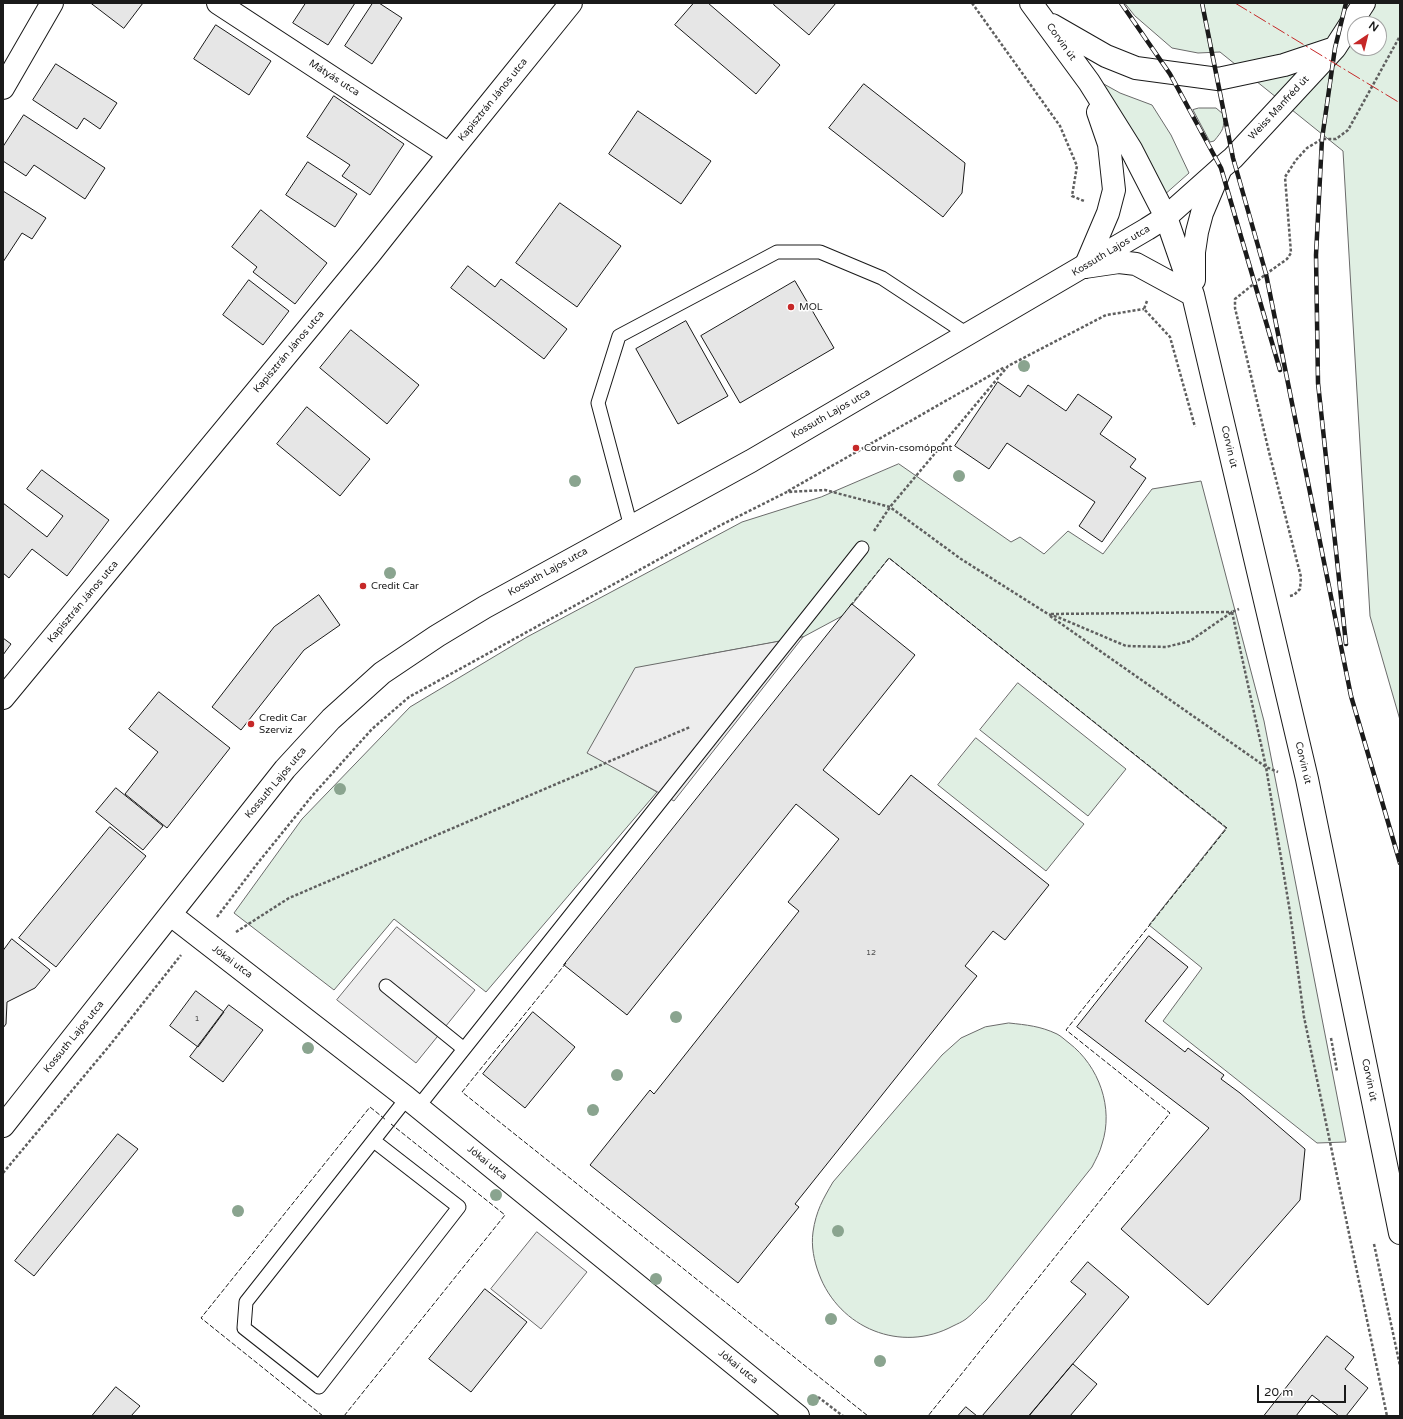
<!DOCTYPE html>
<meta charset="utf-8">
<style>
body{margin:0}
#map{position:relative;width:1403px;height:1419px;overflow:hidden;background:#fff;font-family:"Varela Round",sans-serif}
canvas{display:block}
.frame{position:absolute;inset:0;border:4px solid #1a1a1a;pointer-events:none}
.north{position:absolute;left:1347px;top:16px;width:40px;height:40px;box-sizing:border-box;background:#fff;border:1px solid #a3a3a3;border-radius:50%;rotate:35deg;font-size:11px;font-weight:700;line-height:16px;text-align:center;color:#1a1a1a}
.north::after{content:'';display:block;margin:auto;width:14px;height:18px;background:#c62828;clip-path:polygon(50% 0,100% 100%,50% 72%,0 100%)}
.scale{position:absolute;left:1257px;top:1385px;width:89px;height:18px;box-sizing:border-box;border:2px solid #1a1a1a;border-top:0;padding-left:5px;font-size:12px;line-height:14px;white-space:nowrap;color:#1a1a1a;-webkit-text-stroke:3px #fff;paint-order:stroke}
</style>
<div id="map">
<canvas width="1403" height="1419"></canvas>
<div class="frame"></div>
<div class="north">N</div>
<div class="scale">20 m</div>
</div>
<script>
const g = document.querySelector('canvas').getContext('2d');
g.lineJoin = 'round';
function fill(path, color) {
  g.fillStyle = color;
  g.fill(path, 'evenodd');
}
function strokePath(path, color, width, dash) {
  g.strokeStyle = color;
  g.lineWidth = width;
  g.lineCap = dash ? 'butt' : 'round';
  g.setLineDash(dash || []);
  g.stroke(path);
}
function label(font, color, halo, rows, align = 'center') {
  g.font = font + ' "Varela Round",sans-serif';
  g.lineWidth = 3;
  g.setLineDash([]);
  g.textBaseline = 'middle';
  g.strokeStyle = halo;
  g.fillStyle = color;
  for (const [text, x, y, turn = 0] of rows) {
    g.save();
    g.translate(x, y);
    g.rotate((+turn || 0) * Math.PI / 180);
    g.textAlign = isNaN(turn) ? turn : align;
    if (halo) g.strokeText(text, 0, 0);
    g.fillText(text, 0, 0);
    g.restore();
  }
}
const green = new Path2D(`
 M1125 3H1400V720L1370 616 1343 151 1220 52 1198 53 1172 48 1135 16ZM1355 24H1379V48H1355Z
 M1102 83 1120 93 1152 105 1171 135 1189 173 1163 196Z
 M1199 108H1216L1223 114C1225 128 1223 130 1214 141L1210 142 1193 110Z
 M899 464 1011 542 1020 537 1044 554 1068 531 1103 554 1152 489 1201 481 1264 721 1346 1142 1317 1143 1163 1021 1202 968 1149 925 1226 828 889 558 844 615 803 637 699 656 633 778 657 792 486 992 394 919 334 990 234 913 302 819 410 707 527 637 742 522 821 497Z
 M1018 683 1126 769 1088 816 980 730Z
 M976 738 1084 824 1046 871 938 785Z
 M1009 1023C1027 1025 1040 1026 1057 1034 1061 1036 1065 1040 1069 1043 1099 1066 1114 1108 1102 1144 1100 1152 1096 1159 1092 1167L986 1300C979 1306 973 1314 966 1319 962 1322 957 1324 953 1326 901 1354 839 1328 819 1274 814 1261 811 1246 813 1232 816 1211 823 1199 833 1182L942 1055 961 1038 985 1027Z`);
fill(green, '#e0efe3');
strokePath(green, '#6a6a6a', 1);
const parking = new Path2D(`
 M803 637 674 801 587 753 635 668Z
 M397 927 475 990 416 1063 337 1000Z
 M537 1232 587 1272 541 1329 491 1289Z`);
fill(parking, '#ededed');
strokePath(parking, '#6a6a6a', 1);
const building = new Path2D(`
 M91 3H143L124 28Z
 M306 3H355L328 45 293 23Z
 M373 3H379L402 18 372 64 345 46Z
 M694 3H708L780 65 756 94 675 25Z
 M775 3H836L809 35 774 5Z
 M216 25 271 61 249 95 194 59Z
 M56 64 117 103 100 129 84 118 77 129 33 100Z
 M864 84 965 163 962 193 943 217 829 128Z
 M334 96 404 144 370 195 342 176 350 165 307 137Z
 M638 111 711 161 681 204 609 154Z
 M24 115 105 168 85 199 34 165 26 176 3 161V147Z
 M308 162 357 194 335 227 286 195Z
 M3 191 46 218 32 239 22 233 3 262Z
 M560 203 621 246 577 307 516 263Z
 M261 210 327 263 295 304 253 272 257 267 232 247Z
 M468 266 495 287 501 279 567 329 544 359 451 288Z
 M249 280 289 311 263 345 223 315Z
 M795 281 834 348 740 403 701 336Z
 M686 321 728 396 678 424 636 349Z
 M351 330 419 385 387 424 320 368Z
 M998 382 1020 397 1028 385 1066 411 1078 394 1112 417 1100 434 1136 459 1130 467 1146 478 1102 542 1079 526 1095 502 1007 443 989 469 955 446Z
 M307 407 370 459 340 496 277 444Z
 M42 470 109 520 67 576 32 549 9 578 3 573V503L47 537 63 516 27 489Z
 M319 595 340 625 304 650 241 730 212 707 274 627Z
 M852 604 915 655 823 770 879 815 911 775 1049 885 1005 940 993 931 965 966 977 976 795 1204 799 1207 738 1283 590 1165 650 1090 654 1094 799 911 788 902 839 839 796 804 627 1015 564 965Z
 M3 638 11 644 3 655Z
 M159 692 230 748 167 828 125 794 158 752 129 729Z
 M116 788 163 826 143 850 96 812Z
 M110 827 146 856 56 967 19 938Z
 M1149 936 1188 967 1145 1021 1185 1052 1188 1048 1224 1075 1221 1079 1240 1093 1305 1149 1300 1200 1208 1305 1121 1229 1209 1128 1077 1027Z
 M12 939 50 970 35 988 7 1002 6 1024 3 1028V951Z
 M196 991 224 1012 198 1047 170 1026Z
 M229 1005 263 1030 223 1082 190 1057Z
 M533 1012 575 1047 525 1108 483 1074Z
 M118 1134 138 1149 34 1276 15 1261Z
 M1088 1262 1129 1297 1029 1416H982L1086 1294 1071 1282Z
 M485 1289 527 1322 471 1392 429 1359Z
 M1327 1336 1354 1357 1345 1369 1368 1388 1346 1416H1339L1312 1395 1296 1416H1264Z
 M1073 1364 1097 1384 1070 1416H1029Z
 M116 1387 140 1406 131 1416H92Z
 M966 1407 977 1416H958Z`);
fill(building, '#e6e6e6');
strokePath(building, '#1a1a1a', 1);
const service = new Path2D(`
 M631 527 598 403 619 336 777 252H820L882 278 967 334
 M386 986 464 1049
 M418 1107 862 548
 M374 1141 459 1207 319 1387 244 1328 246 1302 407 1098`);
const minor = new Path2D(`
 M218 3 449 154
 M3 88 52 3
 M3 698 369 255 449 154 571 3
 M171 915 407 1098 798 1416`);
const tertiary = new Path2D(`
 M3 1126 285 769 331 719 382 673 437 636 485 607 751 461 1147 229 1166 217 1221 168`);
const secondary = new Path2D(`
 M1031 3 1089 82 1131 149 1166 217 1193 295 1307 779 1400 1233
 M1052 25 1106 56 1136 68 1218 79 1284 65 1332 49
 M1085 267 1108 213 1114 190 1109 144 1098 112
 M1085 267 1119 262 1136 264 1193 295
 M1194 280V252L1197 232 1202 213 1221 168 1233 158 1335 48 1364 3`);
strokePath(service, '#1a1a1a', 15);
strokePath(minor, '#1a1a1a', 24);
strokePath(tertiary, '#1a1a1a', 24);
strokePath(secondary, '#1a1a1a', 24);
strokePath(new Path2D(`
 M972 3 1060 126 1077 166 1072 196 1084 201
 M1147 301 1144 309 1170 337 1195 427
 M788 491 1005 367
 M874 531 890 507 1008 366 1106 315 1144 309
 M1290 596 1294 595 1300 589 1301 577 1269 452 1235 308V299L1266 274 1287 259 1291 253 1285 177 1296 160 1307 148 1322 139H1336L1348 130 1400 36
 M1232 612 1266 767 1290 912 1304 1017 1387 1416
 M1051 614 1232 612
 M1050 616 1266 767 1278 772
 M217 917 257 864 312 796 372 729 409 697 721 525 787 492 825 490 890 507 961 559 1048 614 1060 618 1126 646 1166 647 1190 641 1232 612 1239 609
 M236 932 289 898 690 727
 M1331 1038 1337 1071
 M3 1173 110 1045 181 955
 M1374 1244 1400 1366
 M818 1397 843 1416`), '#5f5f5f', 2.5, [3, 2]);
strokePath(service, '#fff', 13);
strokePath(minor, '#fff', 22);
strokePath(tertiary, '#fff', 22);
strokePath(secondary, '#fff', 22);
const rail = new Path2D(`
 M1121 3 1170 74 1221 168 1280 370
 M1202 3 1233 158 1266 274 1351 696 1400 863
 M1346 644 1318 383 1316 255 1322 139 1335 48 1346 3`);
strokePath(rail, '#1a1a1a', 4.5);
strokePath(rail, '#fff', 3, [9]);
strokePath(new Path2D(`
 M850 606 889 558 1227 828 1066 1030 1170 1113 928 1416
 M566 963 462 1092 868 1416
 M323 1416 201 1318 370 1107 386 1120
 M344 1416 505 1215 391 1124`), '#1a1a1a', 1, [5, 2]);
strokePath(new Path2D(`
 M1235 3 1400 103`), '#c62828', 1, [14, 3, 2, 3]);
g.fillStyle = '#8aa48f';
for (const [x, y] of [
 [1024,366],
 [959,476],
 [575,481],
 [390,573],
 [340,789],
 [676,1017],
 [308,1048],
 [617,1075],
 [593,1110],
 [496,1195],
 [238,1211],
 [838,1231],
 [656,1279],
 [831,1319],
 [880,1361],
 [813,1400]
]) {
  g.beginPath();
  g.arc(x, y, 6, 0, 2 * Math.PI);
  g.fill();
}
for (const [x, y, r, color] of [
 [791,307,4,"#c62828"],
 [856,448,4,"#c62828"],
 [363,586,4,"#c62828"],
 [251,724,4,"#c62828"]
]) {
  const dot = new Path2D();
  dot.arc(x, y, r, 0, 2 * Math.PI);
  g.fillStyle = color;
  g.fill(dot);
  strokePath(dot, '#fff', 1.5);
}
label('8px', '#4d4d4d', null, [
 ["12",871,953],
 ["1",197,1019]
]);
label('10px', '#1a1a1a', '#fff', [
 ["Corvin út",1061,42,54],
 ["Mátyás utca",334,78,33],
 ["Kapisztrán János utca",493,100,-51],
 ["Weiss Manfréd út",1279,108,-47],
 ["Kossuth Lajos utca",1111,251,-31],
 ["Kapisztrán János utca",289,352,-50],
 ["Kossuth Lajos utca",831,414,-30],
 ["Corvin út",1229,447,77],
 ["Kossuth Lajos utca",548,572,-29],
 ["Kapisztrán János utca",83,602,-50],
 ["Corvin út",1303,763,77],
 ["Kossuth Lajos utca",276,783,-50],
 ["Jókai utca",232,962,37],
 ["Kossuth Lajos utca",74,1037,-51],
 ["Corvin út",1369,1080,78],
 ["Jókai utca",487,1163,39],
 ["Jókai utca",738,1367,39]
]);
label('10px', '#1a1a1a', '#fff', [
 ["MOL",799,307],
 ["Corvin-csomópont",864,448],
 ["Credit Car",371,586],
 ["Credit Car",259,718],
 ["Szerviz",259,730]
], 'left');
</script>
